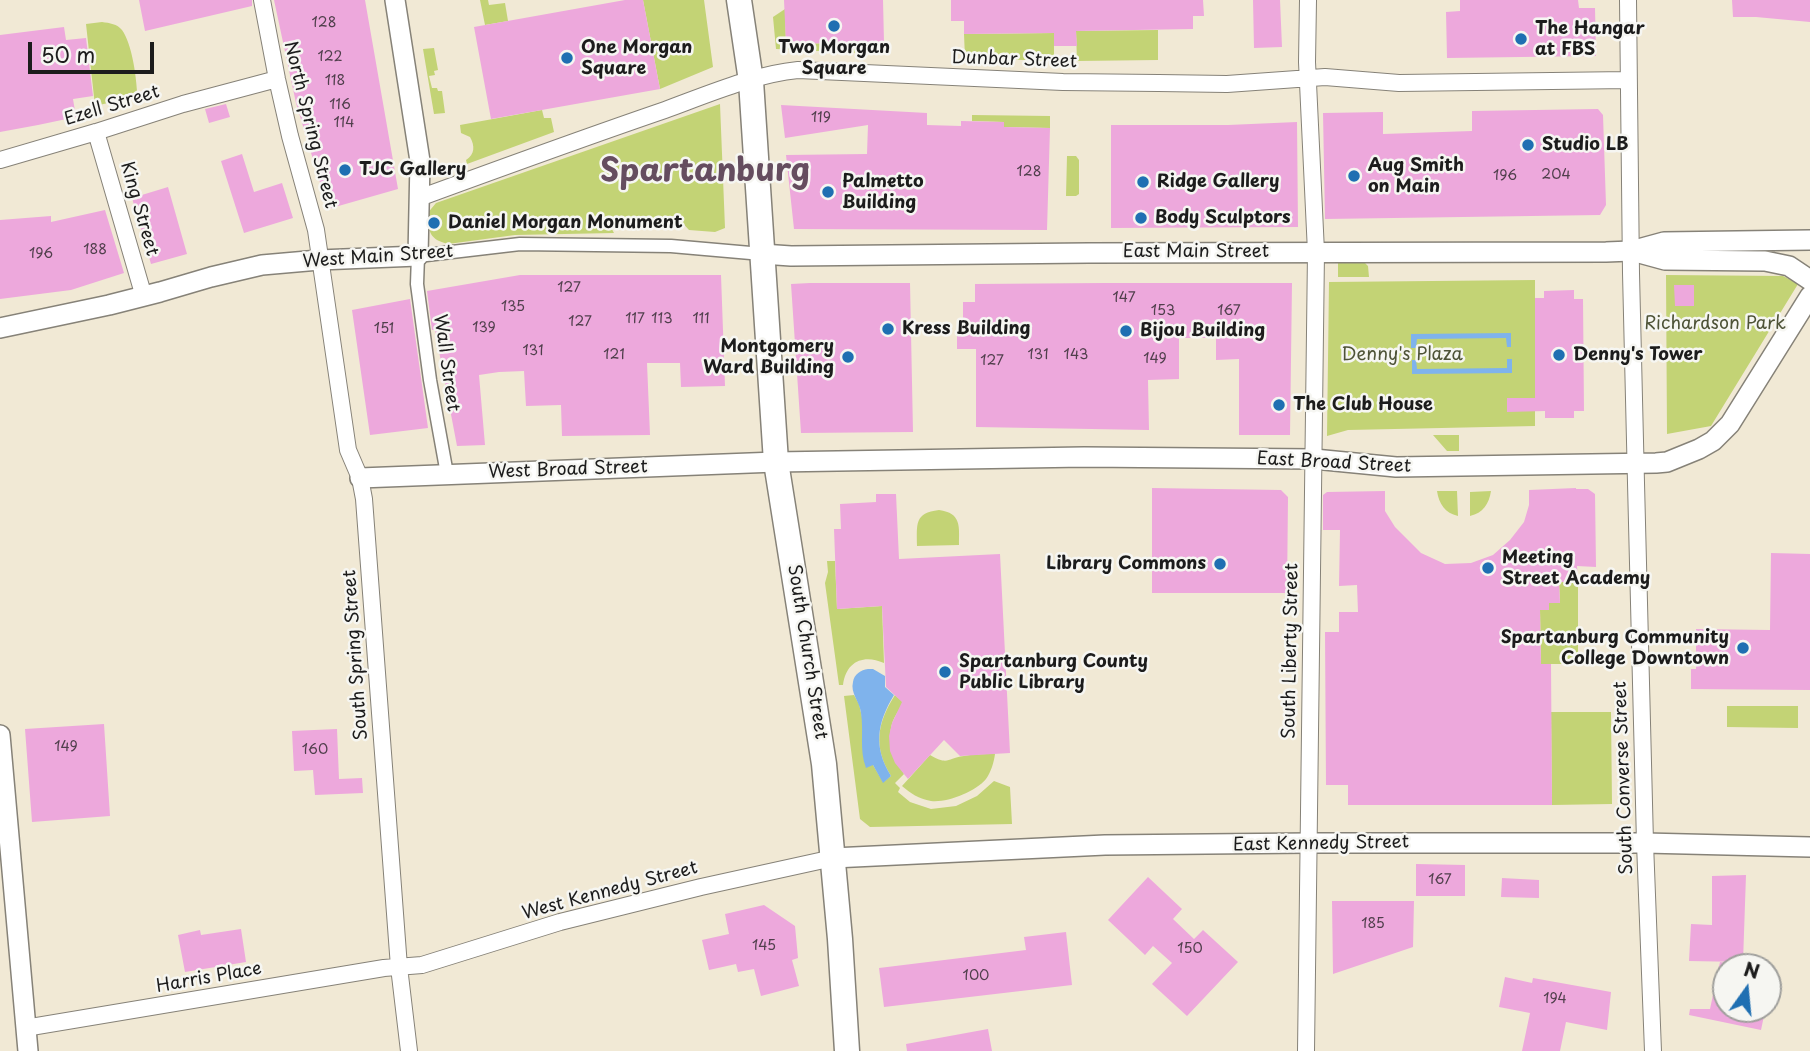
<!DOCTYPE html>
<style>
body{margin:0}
#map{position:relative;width:1810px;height:1051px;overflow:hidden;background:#f1e9d5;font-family:"Playpen Sans",sans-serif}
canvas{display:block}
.north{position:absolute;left:1712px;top:953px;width:70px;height:70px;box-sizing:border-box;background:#f6f6f2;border:2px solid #9f9f9c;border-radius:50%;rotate:15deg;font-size:19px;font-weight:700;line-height:28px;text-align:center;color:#1c1c1c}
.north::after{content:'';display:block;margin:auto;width:24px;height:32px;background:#1f6fb2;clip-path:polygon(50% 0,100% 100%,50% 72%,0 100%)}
.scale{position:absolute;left:28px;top:42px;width:126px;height:32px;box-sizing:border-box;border:4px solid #1c1c1c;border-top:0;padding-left:9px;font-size:21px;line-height:24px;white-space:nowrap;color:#1c1c1c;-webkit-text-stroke:5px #f6f6f2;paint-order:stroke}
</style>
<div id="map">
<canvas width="1810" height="1051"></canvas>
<div class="north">N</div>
<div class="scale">50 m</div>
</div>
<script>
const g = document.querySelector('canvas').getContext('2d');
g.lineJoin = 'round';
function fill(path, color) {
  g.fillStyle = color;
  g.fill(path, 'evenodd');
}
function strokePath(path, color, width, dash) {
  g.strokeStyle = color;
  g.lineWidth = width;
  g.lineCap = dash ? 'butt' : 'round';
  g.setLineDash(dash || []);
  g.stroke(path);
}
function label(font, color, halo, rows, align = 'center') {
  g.font = font + ' "Playpen Sans",sans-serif';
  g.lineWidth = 5;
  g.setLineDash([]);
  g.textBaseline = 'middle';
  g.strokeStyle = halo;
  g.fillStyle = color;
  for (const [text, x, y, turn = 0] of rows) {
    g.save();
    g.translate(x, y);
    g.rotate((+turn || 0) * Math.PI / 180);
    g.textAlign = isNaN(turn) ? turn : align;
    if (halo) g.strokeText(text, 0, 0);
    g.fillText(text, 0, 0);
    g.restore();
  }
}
fill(new Path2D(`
 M480 0H488L489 5 505 3 508 21 485 25Z
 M643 0H704L713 67 660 89Z
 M785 9 786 44 884 42V54L776 49 773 17Z
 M102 22C110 23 117 24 122 30 132 44 136 75 137 91L125 99 95 106 86 24Z
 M1158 30V60L1077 61 1076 31Z
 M1054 33V61L965 58 964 34Z
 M434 48 438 70 434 71 435 75 429 76 432 88H437L438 91H442L445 113 434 114 423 49Z
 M720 104 725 228 715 232 689 230 679 219 607 220 614 233 515 235 448 244C429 239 430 233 426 215L436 203Z
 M542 110 544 118H551L554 132 467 164 466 160C475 154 475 146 470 137L461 133 460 125Z
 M972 115 1050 116V128L1004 127V122L972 121Z
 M1067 156H1076L1079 160V194L1076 196H1066Z
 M1338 263H1365L1368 266 1369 277H1338Z
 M1666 275 1783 276 1798 284 1711 426 1667 434Z
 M1535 280V426L1348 430 1327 436 1329 282Z
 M1433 435H1459V451H1447Z
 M1437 491H1457L1458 516C1445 513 1439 504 1437 491Z
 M1491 491C1489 504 1483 513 1470 516V492Z
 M939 510C962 513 959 527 959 545L917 546C917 524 914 513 939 510Z
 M827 561H835L837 609 882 606 884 663C864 654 846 661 843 685H839L825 583 828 572Z
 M1559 582H1578V664H1541L1540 610H1549V603H1560Z
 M854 695 859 704 873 765 883 782 891 776C873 747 877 723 895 695L904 703C881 732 892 744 904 774L895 783 900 788 898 792 910 802 931 809 956 806 977 796 994 781 1010 787 1012 824 870 827 860 819 844 696Z
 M1727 706H1798V728L1727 727Z
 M1551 712H1611L1612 804 1552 805Z
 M995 754C994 762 991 772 986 779 975 792 947 803 931 801 919 799 910 793 902 786L930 755C949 766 947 758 964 756 974 754 985 754 995 754Z`), '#c3d375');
fill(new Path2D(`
 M1511 333V347H1507L1506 338 1417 339 1416 348H1411V334Z
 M1507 359H1512V373L1412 374V360H1416L1417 369 1507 368Z
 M868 669H873L885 676V687L894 695C877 723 873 747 891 776L883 783 873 765 866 768C859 749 864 733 861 713 860 702 850 693 853 682 854 674 861 670 868 669Z`), '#7fb3ec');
fill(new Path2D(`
 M139 0H252V6L145 31Z
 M274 0H365L398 189 328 209 296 103Z
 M625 0H643L660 89 491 119 474 27Z
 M784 0H883L884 42 786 44Z
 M951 0H1203L1204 16H1193V29L1076 31 1077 46H1054V33L964 34V21H951Z
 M1253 0H1280L1282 47 1254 48Z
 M1460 0H1578L1579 8H1595L1596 56 1447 58 1446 12 1460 11Z
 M1732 0H1810V22L1756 17H1733Z
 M64 27 66 40 86 38 93 96 73 99 76 117 38 125 0 132V35Z
 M226 104 230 117 209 123 205 109Z
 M781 105 927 113V125L961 126V121L1004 122V127L1050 128 1047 230 794 229 786 155 867 154 868 125 785 138Z
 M1598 109 1603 115 1606 205 1600 215 1325 219 1323 113 1383 112V134L1472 131V111Z
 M1297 122 1298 227 1111 228V125H1228Z
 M242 154 254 192 282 183 293 218 244 233 221 161Z
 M168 187 187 254 151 264 132 198Z
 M105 210 124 273 71 290 0 299V220L51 216V222Z
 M520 275H721L725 386 681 387 680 363H647L650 435 562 436 561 405 526 406 524 371 499 372 479 375 485 445 457 446 435 330H432L427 291Z
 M810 283H910L913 432 801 433 791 284Z
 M1104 283H1292L1290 435H1239V359L1216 360V338H1179V379L1148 380 1149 430 976 427V349H957V333H963V302H975V284Z
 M1674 285H1694V306H1675Z
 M1574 290V299H1583L1584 411H1574V418H1545V411L1507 412V398H1535V298H1544V291Z
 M410 299 428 428 370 435 352 310Z
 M1152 488 1281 490 1288 497 1287 593H1152Z
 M1576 488V489H1588L1595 494 1596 567 1577 566 1578 582H1559L1560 603H1549V610H1540L1541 664H1551L1552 805H1348V785H1326L1325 632H1339V612H1358L1357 585 1339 586 1340 530H1323V495L1327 492 1385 491V511L1395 527 1421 553 1445 564 1471 563 1493 555 1510 540 1524 522 1529 505V490Z
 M876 494H896L899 559 1000 554 1010 753 960 756 944 740 908 779 895 763 890 751 889 736 892 723 902 702 886 687 882 606 837 609 834 529H841L840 504 876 502Z
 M1771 553 1810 554V690L1691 689V669H1696V629L1770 630Z
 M104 724 110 816 32 822 25 729Z
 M337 729 339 779 362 778 363 793 315 795 313 770 294 771 292 731Z
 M1416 864 1465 865V896H1416Z
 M1746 875 1743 962 1689 961 1691 924 1712 925V876Z
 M1148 877 1182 909 1173 919 1194 939 1203 930 1238 962 1187 1016 1152 984 1172 963 1153 946 1145 955 1108 920Z
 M1502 878 1539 880V898L1501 897Z
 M1332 901H1414L1413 947 1333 974Z
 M764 905 795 926 798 958 792 960 799 986 761 996 754 969 738 972 736 964 709 970 702 940 729 934 725 914Z
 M241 929 246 962 185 972 178 935 200 930 201 935Z
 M1066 932 1072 985 884 1007 879 968 1026 950 1024 937Z
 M1720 962 1726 963V1009H1756L1765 1011 1761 1030 1689 1015 1690 1009H1710Z
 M1505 977 1532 983 1533 978 1611 992 1607 1030 1566 1022 1560 1051H1522L1530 1013 1499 1007Z
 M988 1029 992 1051H907L906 1044Z`), '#eda8dc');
const pedestrian = new Path2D(`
 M447 474 430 380 417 284 418 256 520 244 671 246 762 254`);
const minor = new Path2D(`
 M262 0 277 79 290 136 316 230 348 450 360 478 364 499 399 967 409 1051
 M1628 0 1631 273 1636 483 1645 843 1653 1051
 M96 132 144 297
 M0 160 96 132 183 104 277 79
 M419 198C501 168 583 138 665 110 706 95 755 74 798 70L1063 82 1158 83 1227 84 1325 77 1399 83 1628 80
 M25 1028 384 968 422 965 560 922 701 887 833 858
 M1306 1051 1316 252 1307 62 1308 0`);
const tertiary = new Path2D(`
 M1632 251 1665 260 1765 261 1789 266 1810 280
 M762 254 791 256 1089 253 1606 252 1631 251 1664 242 1810 240
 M0 328 109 305 160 292 211 277 262 265 319 260 418 256 420 161 395 0
 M360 478 776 462 1084 457 1314 459 1396 467 1656 463 1667 462 1699 449 1713 441 1730 424 1810 296
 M0 735 28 1051
 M833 858 1105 845 1309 843H1645L1810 847`);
const primary = new Path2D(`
 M739 0 751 81 776 462 824 764 840 939 847 1051`);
strokePath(pedestrian, '#868278', 15);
strokePath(minor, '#868278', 18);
strokePath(tertiary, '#868278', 22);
strokePath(primary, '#868278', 27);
strokePath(pedestrian, '#fff', 12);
strokePath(minor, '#fff', 16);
strokePath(tertiary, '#fff', 19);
strokePath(primary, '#fff', 24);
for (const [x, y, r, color] of [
 [834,26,7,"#1f6fb2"],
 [1521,39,7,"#1f6fb2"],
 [567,58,7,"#1f6fb2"],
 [1528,145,7,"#1f6fb2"],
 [345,170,7,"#1f6fb2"],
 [1354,176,7,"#1f6fb2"],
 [1143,182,7,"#1f6fb2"],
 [828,192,7,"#1f6fb2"],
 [1141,218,7,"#1f6fb2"],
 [434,223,7,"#1f6fb2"],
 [888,329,7,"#1f6fb2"],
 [1126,331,7,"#1f6fb2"],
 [1559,355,7,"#1f6fb2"],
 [848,357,7,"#1f6fb2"],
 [1279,405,7,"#1f6fb2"],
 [1220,564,7,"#1f6fb2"],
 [1488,568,7,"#1f6fb2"],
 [1743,648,7,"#1f6fb2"],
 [945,672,7,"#1f6fb2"]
]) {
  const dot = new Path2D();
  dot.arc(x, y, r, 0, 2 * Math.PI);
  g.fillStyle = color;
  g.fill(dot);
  strokePath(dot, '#f6f6f2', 2.5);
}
label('14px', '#503f4c', null, [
 ["128",324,23],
 ["122",330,57],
 ["118",335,81],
 ["116",340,105],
 ["119",821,118],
 ["114",344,123],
 ["128",1029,172],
 ["204",1556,175],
 ["196",1505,176],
 ["188",95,250],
 ["196",41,254],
 ["127",569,288],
 ["147",1124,298],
 ["135",513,307],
 ["153",1163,311],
 ["167",1229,311],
 ["117",635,319],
 ["113",662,319],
 ["111",701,319],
 ["127",580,322],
 ["139",484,328],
 ["151",384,329],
 ["131",533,351],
 ["121",614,355],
 ["131",1038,355],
 ["143",1076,355],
 ["149",1155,359],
 ["127",992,361],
 ["149",66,747],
 ["160",315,750],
 ["167",1440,880],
 ["185",1373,924],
 ["145",764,946],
 ["150",1190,949],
 ["100",976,976],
 ["194",1555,999]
]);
label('bold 18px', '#1c1c1c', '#f6f6f2', [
 ["The Hangar",1535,29],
 ["at FBS",1535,50],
 ["One Morgan",581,48],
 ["Square",581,69],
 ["Two Morgan",834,48,"center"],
 ["Square",834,69,"center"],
 ["Studio LB",1542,145],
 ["Aug Smith",1368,166],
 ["on Main",1368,187],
 ["TJC Gallery",359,170],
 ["Palmetto",842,182],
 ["Building",842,203],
 ["Ridge Gallery",1157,182],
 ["Body Sculptors",1155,218],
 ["Daniel Morgan Monument",448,223],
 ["Kress Building",902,329],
 ["Bijou Building",1140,331],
 ["Montgomery",834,347,"right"],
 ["Ward Building",834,368,"right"],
 ["Denny's Tower",1573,355],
 ["The Club House",1293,405],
 ["Meeting",1502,558],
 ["Street Academy",1502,579],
 ["Library Commons",1206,564,"right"],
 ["Spartanburg Community",1729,638,"right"],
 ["College Downtown",1729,659,"right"],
 ["Spartanburg County",959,662],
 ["Public Library",959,683]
], 'left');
label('18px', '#1c1c1c', '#f6f6f2', [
 ["Dunbar Street",1014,60,2],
 ["Ezell Street",112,106,-17],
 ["North Spring Street",310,125,76],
 ["King Street",139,209,74],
 ["East Main Street",1196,252],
 ["West Main Street",378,257,-4],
 ["Wall Street",446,363,82],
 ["East Broad Street",1334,463,3],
 ["West Broad Street",568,470,-2],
 ["South Liberty Street",1291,651,-89],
 ["South Church Street",807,652,81],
 ["South Spring Street",356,655,-94],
 ["South Converse Street",1624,778,-92],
 ["East Kennedy Street",1321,844,-1],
 ["West Kennedy Street",610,891,-15],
 ["Harris Place",209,978,-10]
]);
label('18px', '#4e5337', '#f6f6f2', [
 ["Richardson Park",1715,324],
 ["Denny's Plaza",1402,355]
]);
label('bold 32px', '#654d5f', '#f6f6f2', [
 ["Spartanburg",705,172]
]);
</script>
